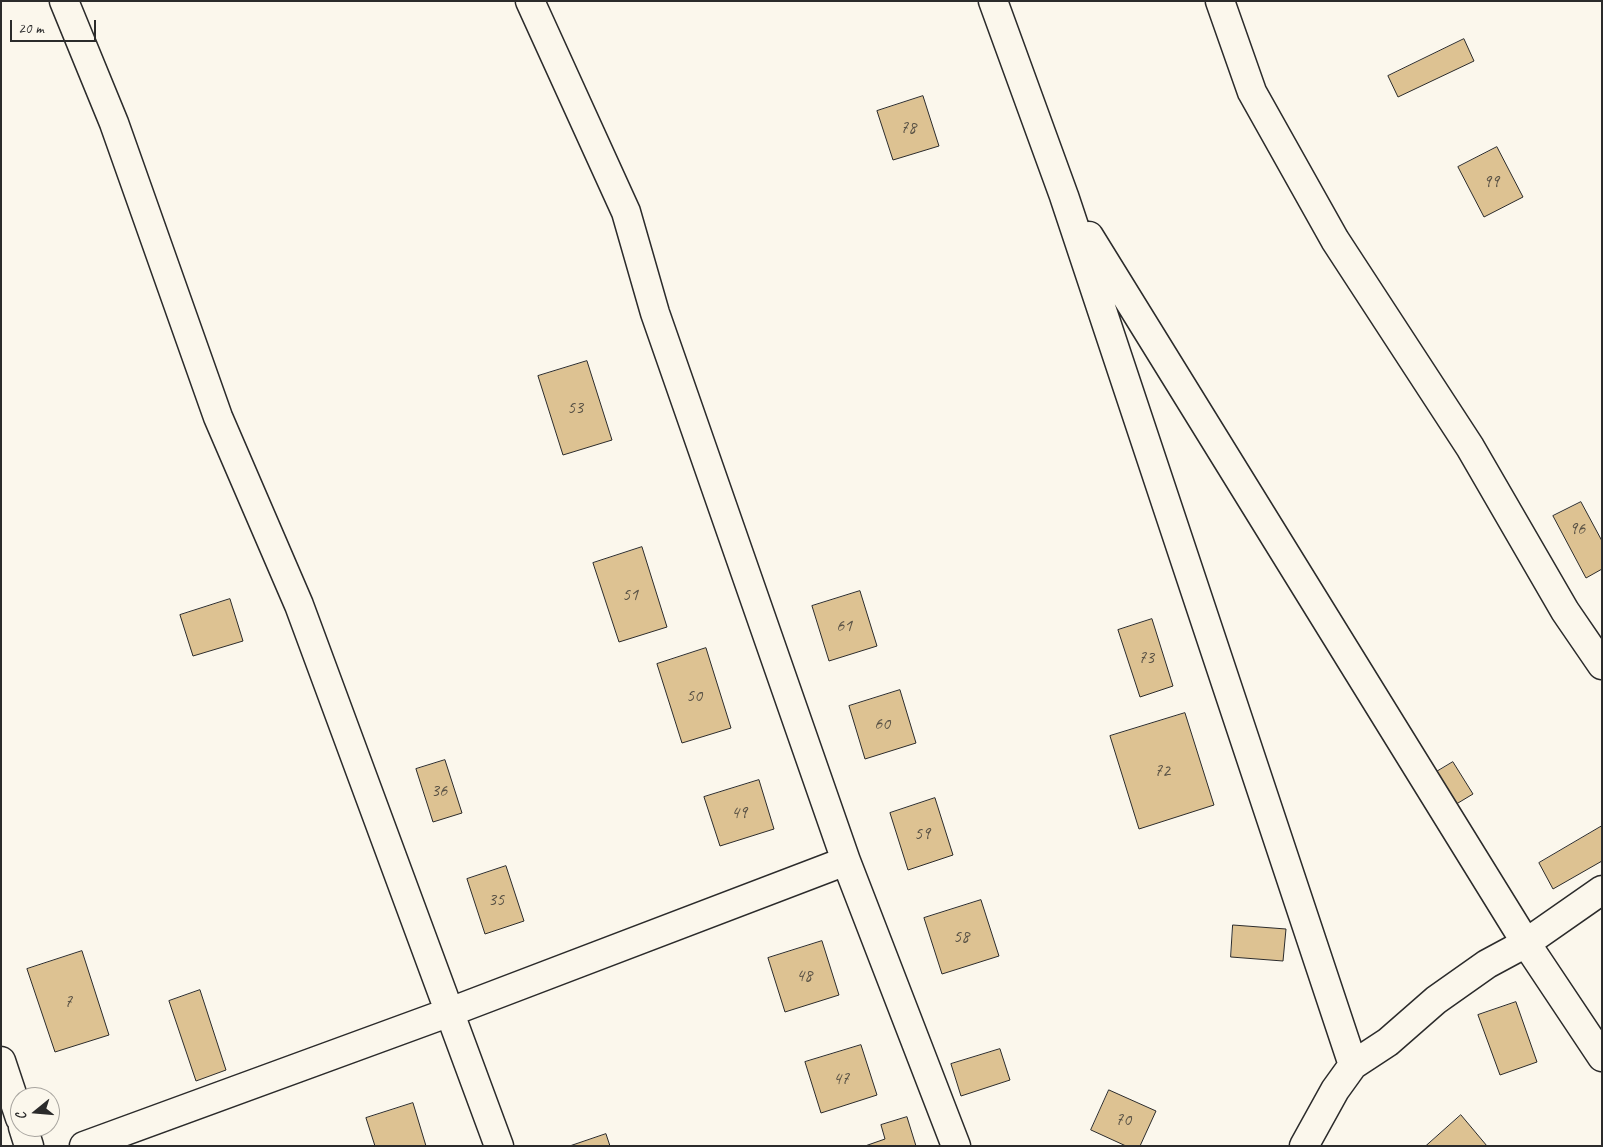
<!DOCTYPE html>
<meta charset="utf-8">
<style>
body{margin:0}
#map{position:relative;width:1603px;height:1147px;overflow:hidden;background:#fbf7ec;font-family:Caveat,sans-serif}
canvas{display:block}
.frame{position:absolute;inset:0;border:2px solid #2b2b2b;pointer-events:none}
.north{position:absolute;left:10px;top:1087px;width:50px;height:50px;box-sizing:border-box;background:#fbf7ec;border:1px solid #a8a59f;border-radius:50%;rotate:253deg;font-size:14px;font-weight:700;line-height:20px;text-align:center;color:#2b2b2b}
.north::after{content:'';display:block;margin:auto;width:18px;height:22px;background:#2b2b2b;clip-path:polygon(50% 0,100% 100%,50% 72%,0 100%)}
.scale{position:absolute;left:10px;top:20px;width:86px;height:22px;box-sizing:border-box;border:2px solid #2b2b2b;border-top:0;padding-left:6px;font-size:15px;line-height:18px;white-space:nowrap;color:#2b2b2b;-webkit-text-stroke:4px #fbf7ec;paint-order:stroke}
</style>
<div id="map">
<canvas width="1603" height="1147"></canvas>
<div class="frame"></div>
<div class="north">С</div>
<div class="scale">20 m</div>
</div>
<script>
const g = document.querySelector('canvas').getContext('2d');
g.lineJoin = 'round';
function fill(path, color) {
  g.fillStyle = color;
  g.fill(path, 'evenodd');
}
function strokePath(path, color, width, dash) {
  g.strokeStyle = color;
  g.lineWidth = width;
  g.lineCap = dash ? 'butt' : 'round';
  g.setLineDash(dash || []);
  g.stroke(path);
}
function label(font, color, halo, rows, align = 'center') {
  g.font = font + ' Caveat,sans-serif';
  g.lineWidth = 4;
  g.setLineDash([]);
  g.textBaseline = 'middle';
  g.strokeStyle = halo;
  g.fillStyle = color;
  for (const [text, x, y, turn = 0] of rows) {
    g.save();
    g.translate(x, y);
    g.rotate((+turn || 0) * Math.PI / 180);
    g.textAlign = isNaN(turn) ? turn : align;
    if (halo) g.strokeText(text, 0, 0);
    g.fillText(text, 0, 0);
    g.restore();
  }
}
const building = new Path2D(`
 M1464 39 1474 61 1398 97 1388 76Z
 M923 96 939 146 893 160 877 111Z
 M1497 147 1523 197 1484 217 1458 167Z
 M587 361 612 440 563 455 538 376Z
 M1581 502 1602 541V569L1586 578 1553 516Z
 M642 547 667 627 619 642 593 563Z
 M860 591 877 646 829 661 812 606Z
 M230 599 243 641 193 656 180 615Z
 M1152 619 1173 686 1140 697 1118 630Z
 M706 648 731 728 682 743 657 664Z
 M900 690 916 743 865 759 849 706Z
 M1185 713 1214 805 1139 829 1110 736Z
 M445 760 462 813 433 822 416 769Z
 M1453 762 1473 794 1448 809 1428 777Z
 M759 780 774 829 720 846 704 797Z
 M935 798 953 855 908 870 890 813Z
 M1602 826V861L1553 889 1539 863Z
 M506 866 524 921 485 934 467 879Z
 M981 900 999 956 942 974 924 918Z
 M1233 925 1286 929 1283 961 1231 957Z
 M822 941 839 995 785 1012 768 958Z
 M82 951 109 1035 55 1052 27 969Z
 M200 990 226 1070 196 1081 169 1001Z
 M1516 1002 1537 1062 1500 1075 1478 1015Z
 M861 1045 877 1095 821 1113 805 1062Z
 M1000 1049 1010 1080 961 1096 951 1064Z
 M1109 1090 1156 1111 1140 1146H1126L1091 1130Z
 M413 1103 426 1146H375L366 1118Z
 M1461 1115 1487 1146H1426Z
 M907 1117 916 1146H865L885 1139 881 1125Z
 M606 1134 610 1146H570Z`);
fill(building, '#ddc292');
strokePath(building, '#2b2b2b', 1);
const minor = new Path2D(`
 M64 1 114 123 218 417 299 605 499 1146
 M530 1 626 212 655 313 846 861 956 1146
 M993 1 1064 196 1353 1065
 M1220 1 1252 92 1335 240 1470 447 1565 611 1602 665
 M1089 236 1526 943 1602 1057
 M1 1061 20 1118
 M23 1127 29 1146
 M84 1146 450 1012 846 861
 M1304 1146 1335 1090 1353 1065 1388 1042 1436 1000 1487 964 1526 943 1602 890`);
strokePath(minor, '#2b2b2b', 31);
strokePath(minor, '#fbf7ec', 28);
label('18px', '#585145', null, [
 ["78",908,128],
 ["99",1491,182],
 ["53",575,408],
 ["96",1577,529],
 ["51",630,595],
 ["61",844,626],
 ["73",1146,658],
 ["50",694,696],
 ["60",882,724],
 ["72",1162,771],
 ["36",439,791],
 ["49",739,813],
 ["59",922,834],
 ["35",496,900],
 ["58",961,937],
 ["48",804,976],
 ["7",68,1002],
 ["47",841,1079],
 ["70",1123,1120]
]);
</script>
